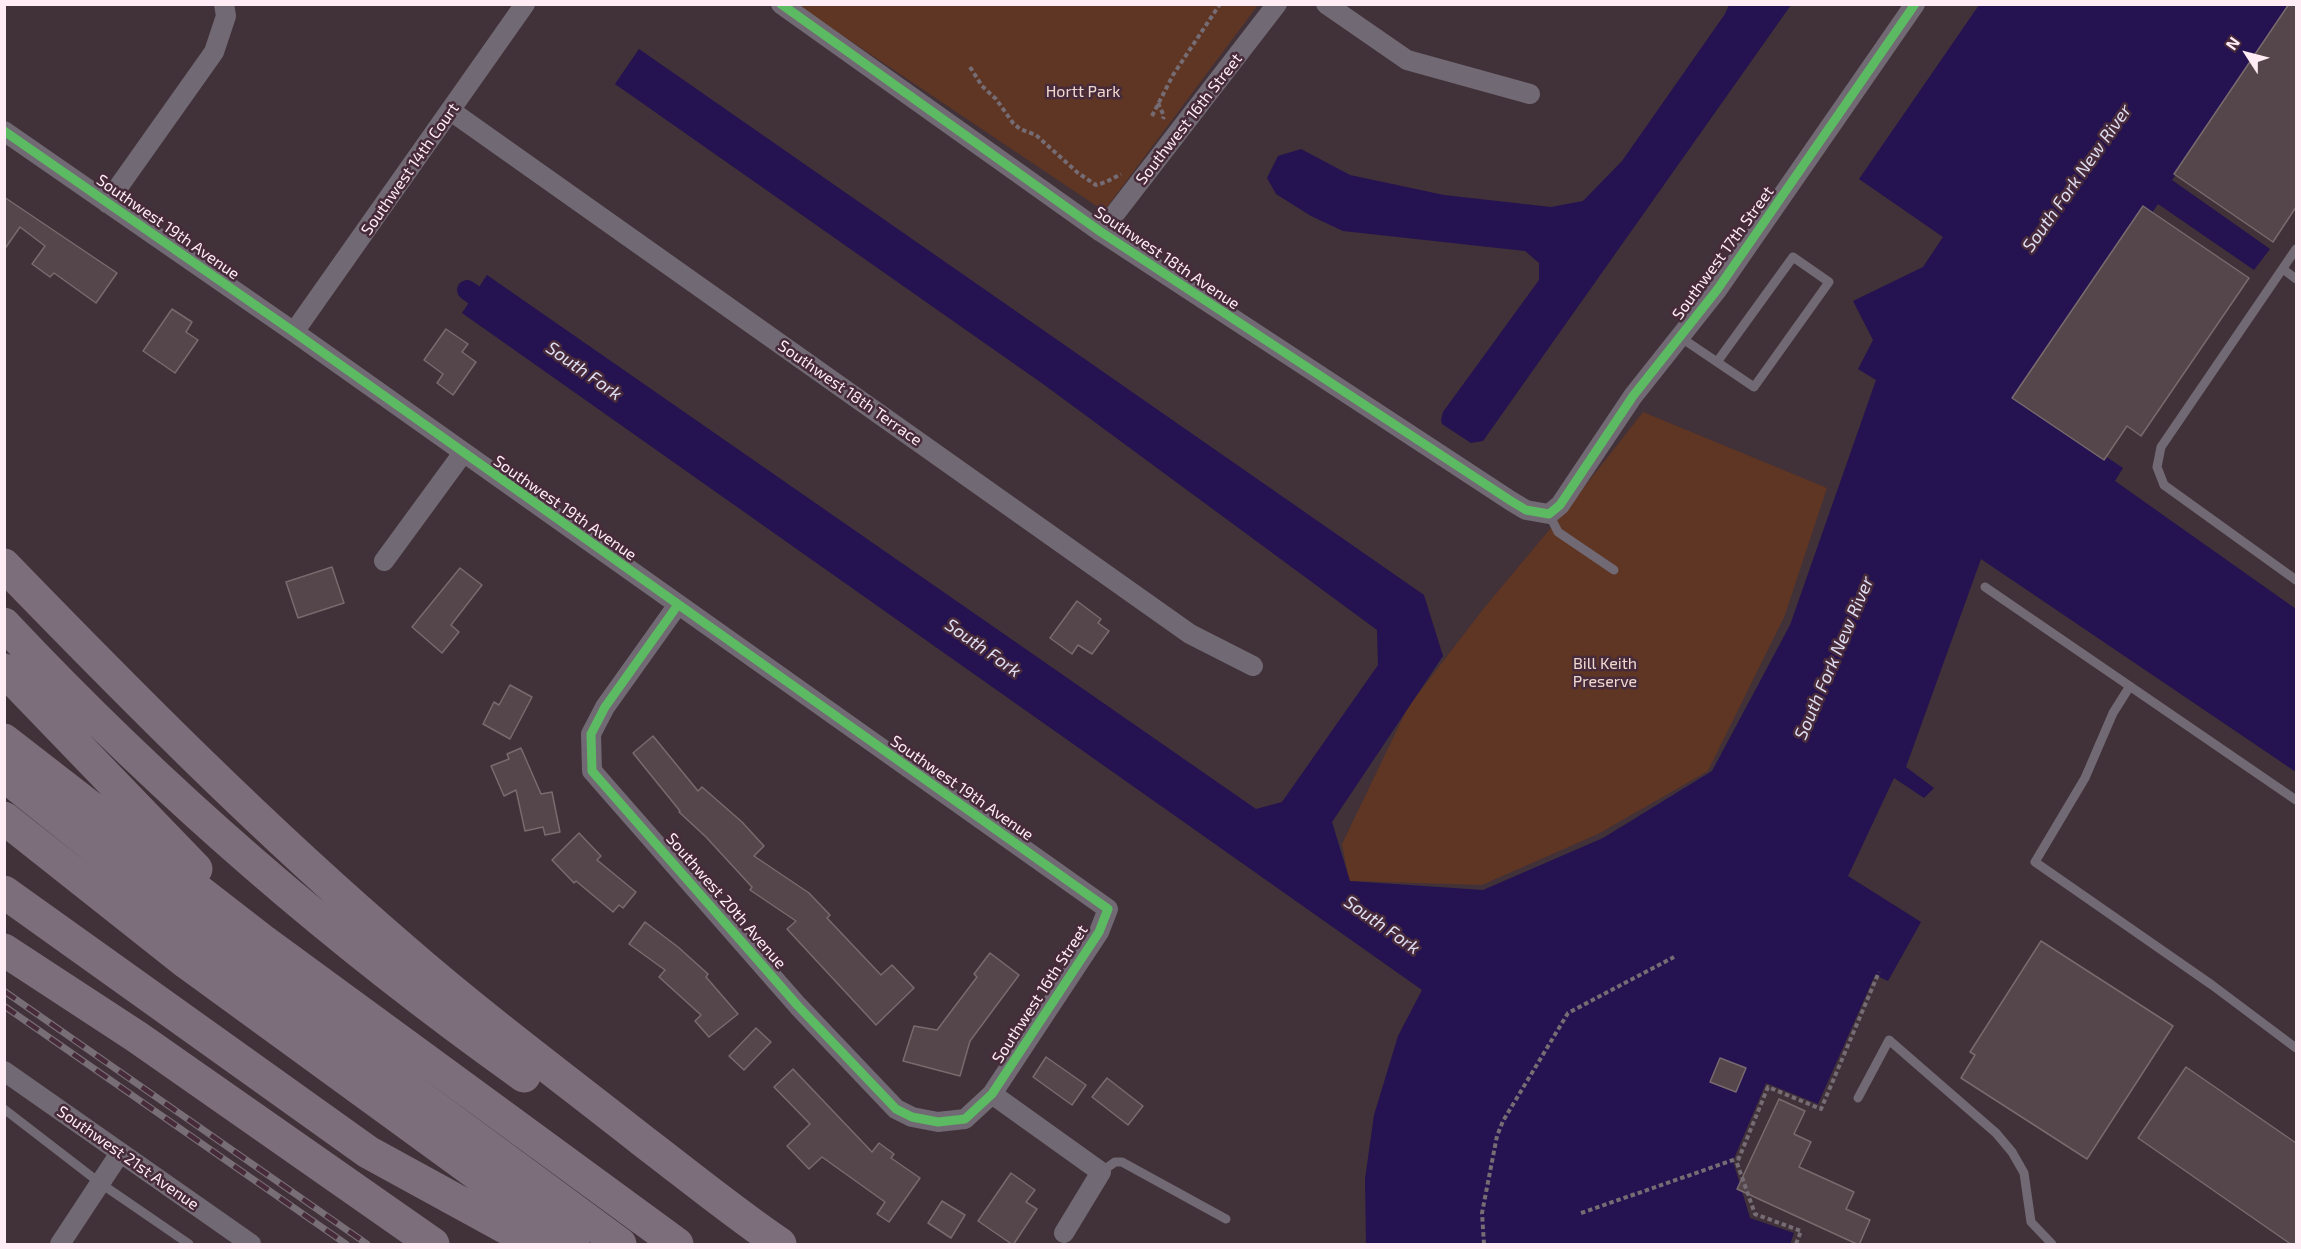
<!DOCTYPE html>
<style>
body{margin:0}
#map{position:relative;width:2301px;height:1249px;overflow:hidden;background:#413139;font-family:"Exo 2",sans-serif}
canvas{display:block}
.frame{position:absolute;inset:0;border:6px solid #ffecf5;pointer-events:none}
.north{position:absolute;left:2217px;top:24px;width:60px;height:60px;-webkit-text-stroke:4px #472b3a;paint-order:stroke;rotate:306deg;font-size:16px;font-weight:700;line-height:24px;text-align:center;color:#ffecf5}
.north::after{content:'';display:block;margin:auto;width:21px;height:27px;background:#ffecf5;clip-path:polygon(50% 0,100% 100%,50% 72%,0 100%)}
</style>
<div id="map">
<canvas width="2301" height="1249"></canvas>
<div class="frame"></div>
<div class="north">N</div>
</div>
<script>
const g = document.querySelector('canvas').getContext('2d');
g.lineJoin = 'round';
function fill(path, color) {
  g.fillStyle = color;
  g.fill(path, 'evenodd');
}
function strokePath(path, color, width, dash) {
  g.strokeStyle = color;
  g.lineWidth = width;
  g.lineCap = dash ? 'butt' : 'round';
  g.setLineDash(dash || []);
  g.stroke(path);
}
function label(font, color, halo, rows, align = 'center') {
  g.font = font + ' "Exo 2",sans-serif';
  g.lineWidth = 5;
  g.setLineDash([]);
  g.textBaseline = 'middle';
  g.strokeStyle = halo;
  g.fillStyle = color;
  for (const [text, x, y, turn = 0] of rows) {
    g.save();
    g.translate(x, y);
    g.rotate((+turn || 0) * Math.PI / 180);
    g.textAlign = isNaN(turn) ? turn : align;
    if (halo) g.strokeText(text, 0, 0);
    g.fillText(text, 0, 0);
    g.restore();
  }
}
fill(new Path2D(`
 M797 5H1258L1104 211Z
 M1643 412 1827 488 1785 615 1708 771 1598 834 1482 885 1349 881 1342 844 1408 707 1484 608 1570 505Z`), '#5f3523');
fill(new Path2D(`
 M1729 5H1791L1483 441 1471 443 1442 424 1441 420 1443 412 1539 280V263L1525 251 1343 231 1311 216 1276 194 1267 178 1278 156 1301 149 1350 175 1444 195 1551 207 1583 201 1622 161 1725 14Z
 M1979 5H2294L2172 180 2270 249 2254 270 2158 204 2024 402 2123 468 2115 481 2296 609V772L1981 559 1906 767 1934 788 1924 798 1894 778 1848 876 1921 922 1888 981 1875 975 1818 1104 1766 1083 1733 1161 1750 1218 1794 1233 1790 1244H1366L1365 1179 1374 1115 1398 1036 1422 990 462 313 487 275 1256 809 1282 802 1378 665 1377 630 1043 384 615 84 639 49 1424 595 1443 656 1332 822 1350 881 1483 890 1603 838 1712 771 1790 625 1876 380 1858 369 1873 340 1853 301 1923 267 1943 237 1859 179Z`), '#251250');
strokePath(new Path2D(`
 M467 290 494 309`), '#251250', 20);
const building = new Path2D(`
 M2289 4H2296V207L2273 242 2174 174Z
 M4 197 117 273 96 303 54 273 50 277 32 264 45 246 20 227 4 250Z
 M2143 206 2249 278 2141 436 2127 426 2104 460 2012 398Z
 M172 309 192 322 186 332 198 340 175 373 143 351Z
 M446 329 468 344 462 352 476 362 453 395 437 383 443 374 424 360Z
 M332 567 344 603 298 618 286 582Z
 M460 568 482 585 451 625 459 632 442 653 412 627Z
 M1077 601 1101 619 1098 623 1109 631 1092 654 1078 645 1072 654 1050 638Z
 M510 685 532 697 510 739 483 724 494 702 499 705Z
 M653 736 698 791 702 787 742 822 764 846 754 856 809 893 830 915 827 918 881 975 892 965 914 988 876 1025 787 929 796 921 750 890 752 887 706 837 679 812 680 811 633 753Z
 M521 748 541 794 552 792 560 832 545 835 543 827 525 831 516 790 504 796 491 766 509 759 507 754Z
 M579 833 601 856 597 860 636 892 623 908 619 905 613 912 576 881 574 883 552 860Z
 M645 922 678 947 708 974 706 977 738 1014 709 1037 695 1021 701 1015 659 977 665 970 629 944Z
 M2041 941 2173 1026 2087 1159 1961 1078 1975 1055 1970 1052Z
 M990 953 1019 975 970 1041 960 1076 903 1061 914 1026 937 1030 977 977 974 974Z
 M756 1028 771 1042 744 1070 729 1056Z
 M1046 1057 1086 1085 1072 1105 1033 1077Z
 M1720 1058 1746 1068 1736 1092 1710 1082Z
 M2186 1067 2296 1143V1245H2292L2138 1138Z
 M793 1069 872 1152 879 1143 894 1154 891 1158 920 1178 889 1222 877 1214 885 1202 822 1157 809 1169 787 1146 810 1124 774 1087Z
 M1107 1078 1143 1106 1128 1125 1092 1097Z
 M1779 1099 1805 1111 1794 1134 1811 1142 1799 1167 1854 1192 1846 1209 1870 1220 1859 1245 1737 1189Z
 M1011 1173 1035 1190 1026 1202 1037 1209 1013 1245 978 1221Z
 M942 1201 965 1215 951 1238 928 1223Z`);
fill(building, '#55464b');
strokePath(building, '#786a6d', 1.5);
strokePath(new Path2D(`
 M970 67 982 86 996 99 1013 123 1020 129 1036 135 1078 173 1096 185 1106 182 1121 174
 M1158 103 1164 116 1163 119
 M1152 116 1173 75 1220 4
 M1581 1213 1739 1158
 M1484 1244 1482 1213 1497 1136 1503 1121 1568 1013 1674 957
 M1796 1244 1801 1231 1755 1214 1737 1163 1739 1158 1768 1087 1821 1109 1879 972`), '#756c74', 4, [4.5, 3]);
strokePath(new Path2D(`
 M2296 249 2161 447 2157 467 2164 485 2296 580
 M2283 269 2296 279
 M1680 337 1754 387 1829 282 1793 257 1717 362
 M1549 514 1558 532 1614 570
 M1985 587 2296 800
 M2130 686 2113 713 2085 778 2035 862 2212 985 2296 1048
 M1858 1098 1889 1040 1996 1133 2012 1152 2024 1173 2031 1222 2052 1244
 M4 1109 100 1183 189 1244
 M1101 1172 1115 1162H1122L1226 1219`), '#716973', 9);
strokePath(new Path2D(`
 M781 4 1101 232 1511 501 1526 510 1549 514 1560 505 1633 396 1717 290 1915 4
 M1326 4 1407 60 1530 94
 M451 111 1190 634 1253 666
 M4 131 294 332 1108 909 1099 932 992 1094 965 1119 938 1122 912 1117 896 1109 798 1006 592 771 591 734 605 707 677 606
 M107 203 214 52 226 16 224 4
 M1101 232 1277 4
 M294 332 525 4
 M384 561 463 453
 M4 1071 251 1244
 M992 1094 1101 1172 1064 1233
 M60 1244 120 1153`), '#716973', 20);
strokePath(new Path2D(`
 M4 565C133 698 264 830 404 950 481 1017 563 1078 643 1141 689 1176 733 1212 780 1244
 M4 624C162 792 337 943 524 1076
 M4 670 196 869
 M4 740 262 940 677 1244
 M4 775 244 967 620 1244
 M4 818 187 963 573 1244
 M4 892 368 1152 534 1243
 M4 950 137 1037 433 1244`), '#7c6e7a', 33);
const rail = new Path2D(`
 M4 991 367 1244
 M4 1006 346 1244`);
strokePath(rail, '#786e75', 7);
strokePath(rail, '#472b3a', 4.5, [14]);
strokePath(new Path2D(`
 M781 4 1101 232 1511 501 1526 510 1549 514 1560 505 1633 396 1717 290 1915 4
 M4 131 294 332 1108 909 1099 932 992 1094 965 1119 938 1122 912 1117 896 1109 798 1006 592 771 591 734 605 707 677 606`), '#5cba63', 9);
label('16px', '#efd9cf', '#472b3a', [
 ["Hortt Park",1083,92],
 ["Bill Keith",1605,664],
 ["Preserve",1605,682]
]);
label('16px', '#ffecf5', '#472b3a', [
 ["Southwest 16th Street",1189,119,-52],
 ["Southwest 14th Court",410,169,-55],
 ["Southwest 19th Avenue",168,227,35],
 ["Southwest 17th Street",1723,253,-54],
 ["Southwest 18th Avenue",1167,258,34],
 ["Southwest 18th Terrace",850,393,35],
 ["Southwest 19th Avenue",565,508,35],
 ["Southwest 19th Avenue",962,788,35],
 ["Southwest 20th Avenue",726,901,49],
 ["Southwest 16th Street",1040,994,-57],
 ["Southwest 21st Avenue",128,1158,35]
]);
label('italic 18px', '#deddf2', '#472b3a', [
 ["South Fork New River",2077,178,-55],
 ["South Fork",584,371,35],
 ["South Fork",983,648,35],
 ["South Fork New River",1834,658,-67],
 ["South Fork",1382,925,35]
]);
</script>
